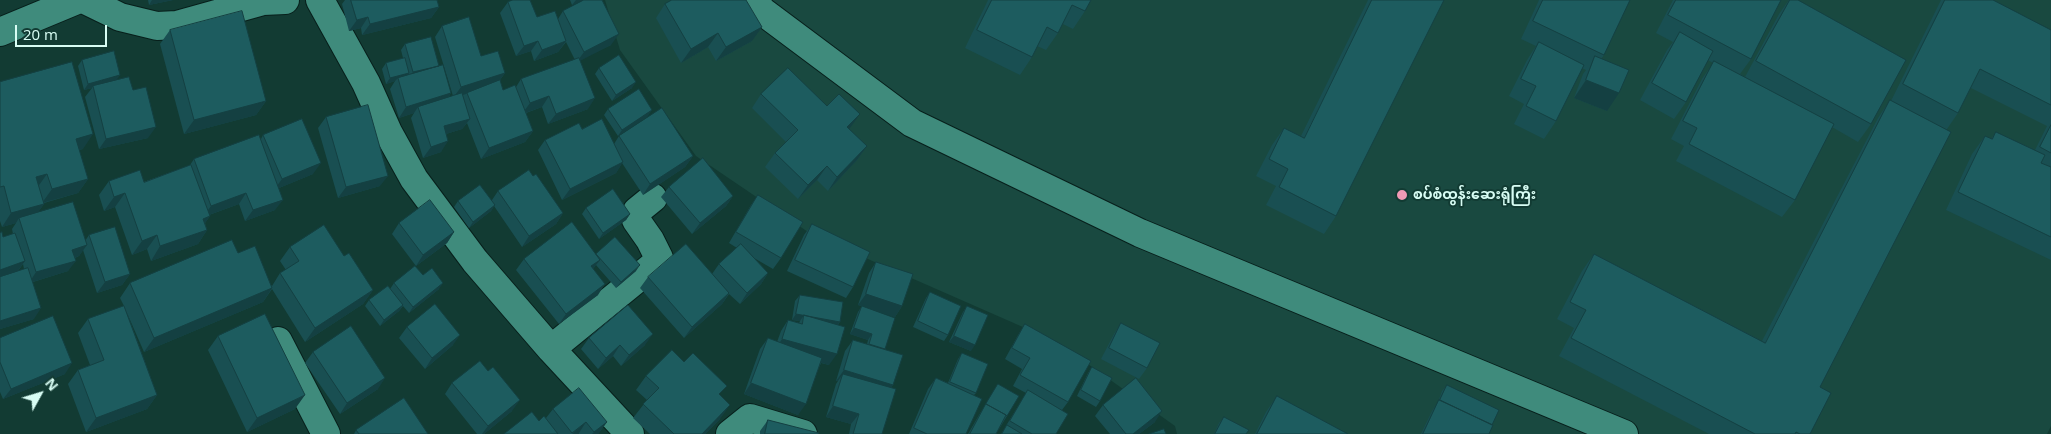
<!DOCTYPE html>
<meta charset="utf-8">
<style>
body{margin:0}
#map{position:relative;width:2051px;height:434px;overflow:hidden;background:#123b33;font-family:"Open Sans",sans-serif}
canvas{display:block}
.north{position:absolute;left:15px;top:369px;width:50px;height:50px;-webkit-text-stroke:4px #123b33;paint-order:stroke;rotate:51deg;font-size:14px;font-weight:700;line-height:20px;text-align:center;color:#d8fdf4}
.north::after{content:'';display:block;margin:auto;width:18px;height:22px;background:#d8fdf4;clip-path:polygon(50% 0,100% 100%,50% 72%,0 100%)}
.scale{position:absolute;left:15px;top:25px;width:92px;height:22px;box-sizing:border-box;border:2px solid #d8fdf4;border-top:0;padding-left:6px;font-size:15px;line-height:18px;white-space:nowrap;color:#d8fdf4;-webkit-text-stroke:4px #123b33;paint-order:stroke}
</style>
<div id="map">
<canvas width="2051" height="434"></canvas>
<div class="north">N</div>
<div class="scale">20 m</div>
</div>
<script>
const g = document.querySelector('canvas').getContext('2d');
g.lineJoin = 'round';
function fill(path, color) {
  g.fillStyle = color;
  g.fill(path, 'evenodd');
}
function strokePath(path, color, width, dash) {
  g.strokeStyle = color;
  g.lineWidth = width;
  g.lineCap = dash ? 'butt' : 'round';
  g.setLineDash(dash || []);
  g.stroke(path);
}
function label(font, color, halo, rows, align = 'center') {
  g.font = font + ' "Open Sans","Noto Sans Myanmar",sans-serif';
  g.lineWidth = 4;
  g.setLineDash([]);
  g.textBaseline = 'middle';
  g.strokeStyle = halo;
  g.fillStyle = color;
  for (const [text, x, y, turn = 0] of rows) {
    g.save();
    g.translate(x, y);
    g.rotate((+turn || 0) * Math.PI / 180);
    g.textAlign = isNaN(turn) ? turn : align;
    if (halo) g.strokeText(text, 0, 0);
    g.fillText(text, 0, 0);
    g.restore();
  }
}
fill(new Path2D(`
 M605 0H2051V426L2047 434H1177L1175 426 1057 342 811 234 696 156 620 50Z`), '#194940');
const minor = new Path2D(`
 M85 0 120 17 157 26 177 25 263 1 285 0
 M320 0 366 83 388 132 414 179 475 261 551 349 630 434
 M754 0 762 11 912 123 1140 233 1624 434
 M0 32 77 0
 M278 341 326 434
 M551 349 654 265 659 258 650 240 636 220 637 211 653 198
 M730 434 750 418 803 434`);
strokePath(minor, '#071f1b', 30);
strokePath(minor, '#3f8b7c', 28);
fill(new Path2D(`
 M148 0H173L149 5Z
 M345 0H437L439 7 431 18 362 35 361 28 349 31 342 4Z
 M570 0H602L611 45 580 60 588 109 548 124 542 107 526 113 533 131 525 142 481 159 467 123 462 129 446 134 441 152 423 158 411 118 414 113 399 118 390 89 395 81 386 84 382 69 386 63 403 58 401 50 405 44 439 66 438 67 451 93 448 98 453 96 435 37 442 26 481 56 505 73 500 80 503 90 516 87 521 79 575 60 566 42 558 52 534 61 531 51 516 56 500 13 508 2 537 17 558 19 563 11 582 1 572 5Z
 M988 0H1091L1085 11 1073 29 1063 24 1058 33 1046 50 1037 46 1032 57 1020 75 965 48Z
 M1368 0H1444L1336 216 1324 234 1266 205 1276 186 1256 176 1272 145 1284 128 1301 136Z
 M1539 0H1630L1604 55 1601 59 1607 111 1574 98 1583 74 1586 70 1582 68 1556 121 1544 139 1514 124 1524 104 1509 96 1527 60 1536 46 1521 39Z
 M1673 0H1781L1751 59 1740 74 1745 77 1779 14 1789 0H1798L1871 124 1858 142 1832 127 1795 200 1782 217 1676 161 1684 146 1671 139 1702 79 1713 63 1708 60 1686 102 1674 119 1640 100 1667 50 1673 42 1656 33Z
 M1941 0H1993L2051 30V260L1946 210 1972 154 1985 136 1991 139 1996 132 2035 150 2047 126 1971 88 1958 113 1947 129 1820 387 1810 434H1709L1559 356 1574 328 1557 319 1582 271 1594 254 1762 341 1878 118 1890 100 1891 101Z
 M665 4 752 41 716 61 708 47 681 63 656 18Z
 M170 30 266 101 256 115 184 134 160 44Z
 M82 60 133 90 148 138 99 149 85 97 92 88 84 90 78 66Z
 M599 68 632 88 612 101 595 74Z
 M0 82 83 149 79 150 88 179 78 193 44 203V204L38 212 85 241 89 235 130 274 122 285 97 293 83 250 79 256 75 258 68 271 33 282 34 319 0 329V233L3 237 13 234 12 229 16 223 2 227 0 221ZM23 264 24 269 18 271Z
 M761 94 849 129 867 146 857 160 828 191 817 180 798 199 765 167 775 153 786 142 752 108Z
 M608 109 648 116 618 136 604 115Z
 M326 117 380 186 338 198 318 128Z
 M582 129 614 144 619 136 693 156 685 167 643 195 622 163 616 173 562 200 538 150 545 140Z
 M263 135 313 174 279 188 275 210 245 221 239 204 209 215 210 216 205 223 207 230 198 244 151 261 147 249 132 255 115 207 104 211 99 195 109 181 144 182 190 165 194 159 261 139Z
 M533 176 563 213 556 224 522 247 494 206 491 211 469 228 454 207 458 201 492 200 498 191Z
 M669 187 733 196 726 206 692 234 661 197Z
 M758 195 781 258 773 269 754 258 768 273 761 284 740 304 729 294 722 304 684 338 640 288 648 277 712 274 719 264 737 248 729 243 751 205Z
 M586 208 630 214 626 220 599 239 582 214Z
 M399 223 454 232 447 243 416 266 392 234Z
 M812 224 853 287 846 298 787 271 804 235Z
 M290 247 344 256 373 290 363 304 305 342 272 289 263 302 144 352 127 313 157 395 147 409 86 432 68 384 78 370 90 365 78 333 88 319 124 306 120 298 130 283 238 253 272 286 280 273 286 270 280 261Z
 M596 254 636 271 616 288 596 265 593 269 598 295 559 324 516 270 524 259Z
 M876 262 902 306 895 317 858 305 869 273Z
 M423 275 439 289 409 313 403 306 399 311 380 326 365 306 369 300 390 289 394 283Z
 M930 292 948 335 944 341 913 327 926 298Z
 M800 295 840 322 838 325 829 365 821 363 798 415 744 394 760 349 768 338 777 342 781 331 788 320 799 323 800 321 792 320 795 301Z
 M862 306 885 349 893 385 891 388 882 434H849L851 424 826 417 836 384 838 381H836L845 351 853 340 867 344 868 340 850 334 858 312Z
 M967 306 971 351 949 342 963 312Z
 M1121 323 1147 368 1139 379 1101 359 1114 334Z
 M1025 324 1068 402 1062 410 1056 434H1001L1026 393 1013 386 1022 369 1005 359 1018 335Z
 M407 327 453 345 425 369 399 338Z
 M218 336 295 409 247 432 208 350Z
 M0 338 65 374 3 399 0 392Z
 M589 338 645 345 621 366 613 356 598 369 581 349Z
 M313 352 378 389 340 414 305 363Z
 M962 353 976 393 974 395 966 434H909L928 389 936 378 948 383 958 359Z
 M1092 367 1100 401 1096 407 1077 396 1088 373Z
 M646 376 720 395V419L705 434H650L633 418 647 400 636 390Z
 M452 383 512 411 484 434H477L445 394Z
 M998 384 1007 416 996 434H968L979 415Z
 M1447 385 1492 425 1489 434H1421L1432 411 1438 402 1442 391Z
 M1277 396 1348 434H1255L1266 412Z
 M1103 405 1155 422 1139 434H1110L1095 416Z
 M553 409 607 422 598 434H579V433L578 434H504L546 418Z
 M1224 417 1246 434H1214L1219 423Z
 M768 420 818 434H760V431Z
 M356 430 428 434H354Z`), '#194f52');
fill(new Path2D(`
 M152 0H173L149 5Z
 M576 0H585L572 5Z
 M439 7 431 18 362 35 370 24Z
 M368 17 361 28 349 31 357 20Z
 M762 27 752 41 716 61 726 47Z
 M718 33 708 47 681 63 691 49Z
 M619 34 611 45 576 63 584 52Z
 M538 41 531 51 516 56 524 46Z
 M566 41 558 52 534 61 542 50Z
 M439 66 435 72 409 78 413 72Z
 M409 73 405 79 398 78 395 81 386 84 390 78Z
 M505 73 497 84 467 93 466 94 453 98 461 87Z
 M120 75 116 81 93 86 92 88 84 90 88 84Z
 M1586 80 1619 93 1607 111 1574 98Z
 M636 82 632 88 612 101 616 95Z
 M451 93 443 104 418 107 414 113 399 118 406 107Z
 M549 96 542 107 522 114 530 103Z
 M595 98 588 109 548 124 556 114Z
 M266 101 256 115 184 134 194 120Z
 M652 110 648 116 618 136 622 130Z
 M860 114 850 128 837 141 847 127Z
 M470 119 462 129 436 137 444 126Z
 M156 127 148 138 99 149 106 139Z
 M533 131 525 142 481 159 489 148Z
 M93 134 83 149 66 153 76 139Z
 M448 141 441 152 423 158 431 147Z
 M867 146 857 160 828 191 837 177Z
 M693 156 685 167 643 195 650 184Z
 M623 162 616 173 562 200 570 189Z
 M321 163 313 174 274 190 282 179Z
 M827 166 817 180 798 199 808 185Z
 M47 174 37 188 36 177Z
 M388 176 380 186 338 198 346 187Z
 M88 179 78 193 42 203 52 189Z
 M125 193 115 207 104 211 114 197Z
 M246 193 239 204 203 217 211 206Z
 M733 196 726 206 692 234 700 223Z
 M283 200 275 210 245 221 253 210Z
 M44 204 34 218H19L16 223 2 227 11 213Z
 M495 205 491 211 469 228 473 222Z
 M563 213 556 224 522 247 529 236Z
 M630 214 626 220 599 239 603 233Z
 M210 216 200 230 203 219Z
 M207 230 198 244 151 261 160 246Z
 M454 232 447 243 416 266 423 255Z
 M157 235 147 249 132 255 142 241Z
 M87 245 79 256 65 261 72 250Z
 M600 260 592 270 591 266Z
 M25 261 17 272 0 278V270Z
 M76 261 68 271 29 283 36 272Z
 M640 265 636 271 616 288 621 282Z
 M768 273 761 284 740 304 747 293Z
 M130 274 122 285 97 293 105 282Z
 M443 283 439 289 409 313 413 307Z
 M605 284 598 295 559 324 566 314Z
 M272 288 263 302 144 352 154 338Z
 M373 290 363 304 305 342 315 328Z
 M729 293 722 304 684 338 692 327Z
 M866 294 902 306 895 317 858 305Z
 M403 305 399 311 380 326 384 320Z
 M41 308 34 319 0 329V321Z
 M796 314 804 315 800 321 792 320Z
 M804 316 840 322 835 328Z
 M854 328 872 334 868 340 850 334Z
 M653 334 645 345 621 366 629 355Z
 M460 335 453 345 425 369 432 358Z
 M954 336 975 345 971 351 949 342Z
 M782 339 837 354 829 365 775 350Z
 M620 345 613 356 598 369 606 358Z
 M72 363 65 374 3 399 11 389Z
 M844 370 893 385 886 396 843 374 838 381H836Z
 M385 378 378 389 340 414 347 403Z
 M751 383 806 404 798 415 744 394Z
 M157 395 147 409 86 432 96 418Z
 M305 395 295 409 247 432 257 418Z
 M520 400 512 411 484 434H482L488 426Z
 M730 405 720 419 705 434H702Z
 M833 406 859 414 851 424 826 417Z
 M1162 411 1155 422 1139 434H1133Z
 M586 422 579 433 578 434H572Z
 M607 422 599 433 598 434H592L594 432Z`), '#144042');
const building = new Path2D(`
 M351 0H437L439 7 370 24 368 17 357 20Z
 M513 0H530L537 17 555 11 566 41 542 50 538 41 524 46 508 2Z
 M584 0H602L619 34 584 52 563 11Z
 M672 0H746L762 27 726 47 718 33 691 49 665 4Z
 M992 0H1091L1085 11 1072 5 1058 33 1047 27 1032 57 977 30Z
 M1372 0H1444L1336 216 1279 187 1288 169 1269 159 1284 128 1304 138Z
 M1543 0H1630L1604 55 1533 21Z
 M1676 0H1781L1751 59 1668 15Z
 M1790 0H1798L1906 60 1871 124 1756 61Z
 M1945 0H1993L2051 30V105L1980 69 1958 113 1903 84Z
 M242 11 266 101 194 120 170 30Z
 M469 17 481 56 498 51 505 73 461 87 442 26Z
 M1680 32 1713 51 1686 102 1652 83Z
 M431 37 439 66 413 72 405 44Z
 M1539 42 1584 65 1556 121 1526 106 1536 86 1521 79Z
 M114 51 120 75 88 84 82 60Z
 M619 55 636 82 616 95 599 68Z
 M1595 56 1629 70 1619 93 1586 80Z
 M405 58 409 73 390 78 386 63Z
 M579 58 595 98 556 114 549 96 530 103 521 79Z
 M1714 61 1834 124 1795 200 1689 144 1697 128 1683 121Z
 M72 62 93 134 76 139 88 179 52 189 47 174 36 177 44 204 11 213 4 186 0 187V82Z
 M443 65 451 93 406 107 398 78Z
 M788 68 827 106 839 94 860 114 847 127 867 146 837 177 827 166 808 185 775 153 798 130 761 94Z
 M129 77 133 90 146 87 156 127 106 139 93 86Z
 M500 80 503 90 515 85 533 131 489 148 467 93Z
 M639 89 652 110 622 130 608 109Z
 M462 93 470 119 444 126 448 141 431 147 418 107Z
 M1890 100 1951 132 1820 387 1831 393 1810 434H1800L1796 432 1795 434H1755L1571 338 1586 310 1570 302 1594 254 1765 343Z
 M368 105 388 176 346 187 326 117Z
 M662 108 693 156 650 184 619 136Z
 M302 119 321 163 282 179 263 135Z
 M602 119 623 162 570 189 545 140 579 123 582 129Z
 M2051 125V153L2040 147Z
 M1996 132 2045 155 2041 163 2051 167V237L1958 192 1985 136 1992 139Z
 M259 135 283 200 253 210 246 193 211 206 194 159Z
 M703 158 733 196 700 223 669 187Z
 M191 165 210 216 203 219 207 230 160 246 157 235 142 241 125 193 114 197 109 181 140 170 144 182Z
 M529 170 533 176 536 174 563 213 529 236 498 191Z
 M480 185 495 205 473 222 458 201Z
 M613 189 630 214 603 233 586 208Z
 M758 195 803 222 781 258 736 232Z
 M430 200 454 232 423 255 399 223Z
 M73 202 87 245 72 250 76 261 36 272 19 218Z
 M572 222 600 260 591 266 605 284 566 314 524 259Z
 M812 224 870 252 853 287 795 260Z
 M324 225 344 256 349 253 373 290 315 328 280 273 299 261 290 247Z
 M115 227 130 274 105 282 89 235Z
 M2 232 3 237 15 233 25 261 0 270V233Z
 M615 237 640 265 621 282 596 254Z
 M232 240 238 253 255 246 272 288 154 338 130 283Z
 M686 244 729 293 692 327 648 277Z
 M741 244 768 273 747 293 719 264Z
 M876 262 913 274 902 306 866 294Z
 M415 266 423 275 432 268 443 283 413 307 394 283Z
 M28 268 41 308 0 321V277Z
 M388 286 403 305 384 320 369 300Z
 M930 292 961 306 948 335 918 321Z
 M800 295 843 302 840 322 796 314Z
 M435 304 460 335 432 358 407 327Z
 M628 305 653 334 629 355 620 345 606 358 589 338Z
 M124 306 157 395 96 418 78 370 104 360 88 319Z
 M862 306 895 318 885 349 869 344 872 334 854 328Z
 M967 306 988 315 975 345 954 336Z
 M265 314 305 395 257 418 218 336Z
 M804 315 845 327 837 354 782 339 788 320 802 324Z
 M53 316 72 363 11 389 0 362V338Z
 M1121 323 1160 343 1147 368 1109 348Z
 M1025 324 1091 361 1068 402 1020 375 1030 358 1012 348Z
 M351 326 385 378 347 403 313 352Z
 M768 338 822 358 806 404 751 383Z
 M853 340 903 355 893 385 844 370Z
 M672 350 684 362 693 353 727 386 719 394 730 405 702 434H674L643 404 659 388 646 376Z
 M962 353 988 364 976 393 950 382Z
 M480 361 488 371 493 367 520 400 488 426 452 383Z
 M1092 367 1112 378 1100 401 1081 390Z
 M843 374 896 389 882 434H853L859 414 833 406Z
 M936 378 982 399 966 434H927L914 428Z
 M1136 378 1162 411 1133 434H1126L1103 405Z
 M998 384 1019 396 1007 416 1006 415 986 404Z
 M1447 385 1499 410 1492 425 1440 400Z
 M579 388 607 422 594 432 586 422 572 433 553 409Z
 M1028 390 1068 414 1056 434H1032L1010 421Z
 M1277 396 1348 434H1257Z
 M404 398 428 434H359L356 430Z
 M1439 400 1493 425 1489 434H1423Z
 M986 404 1006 415 996 434H970Z
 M532 412 539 421 544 416 558 434H504Z
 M1224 417 1249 430 1246 434H1215Z
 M768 420 819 433 818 434H765Z
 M1007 425 1022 434H1002Z
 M1164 429 1166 434H1149Z`);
fill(building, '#1d5c5f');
strokePath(building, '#144042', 1);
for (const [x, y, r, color] of [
 [1402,195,6,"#f09ab5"]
]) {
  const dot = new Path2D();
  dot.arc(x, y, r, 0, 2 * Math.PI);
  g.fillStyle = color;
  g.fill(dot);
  strokePath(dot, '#123b33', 2);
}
label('bold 14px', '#d8fdf4', '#123b33', [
 ["စပ်စံထွန်းဆေးရုံကြီး",1413,195]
], 'left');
</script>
